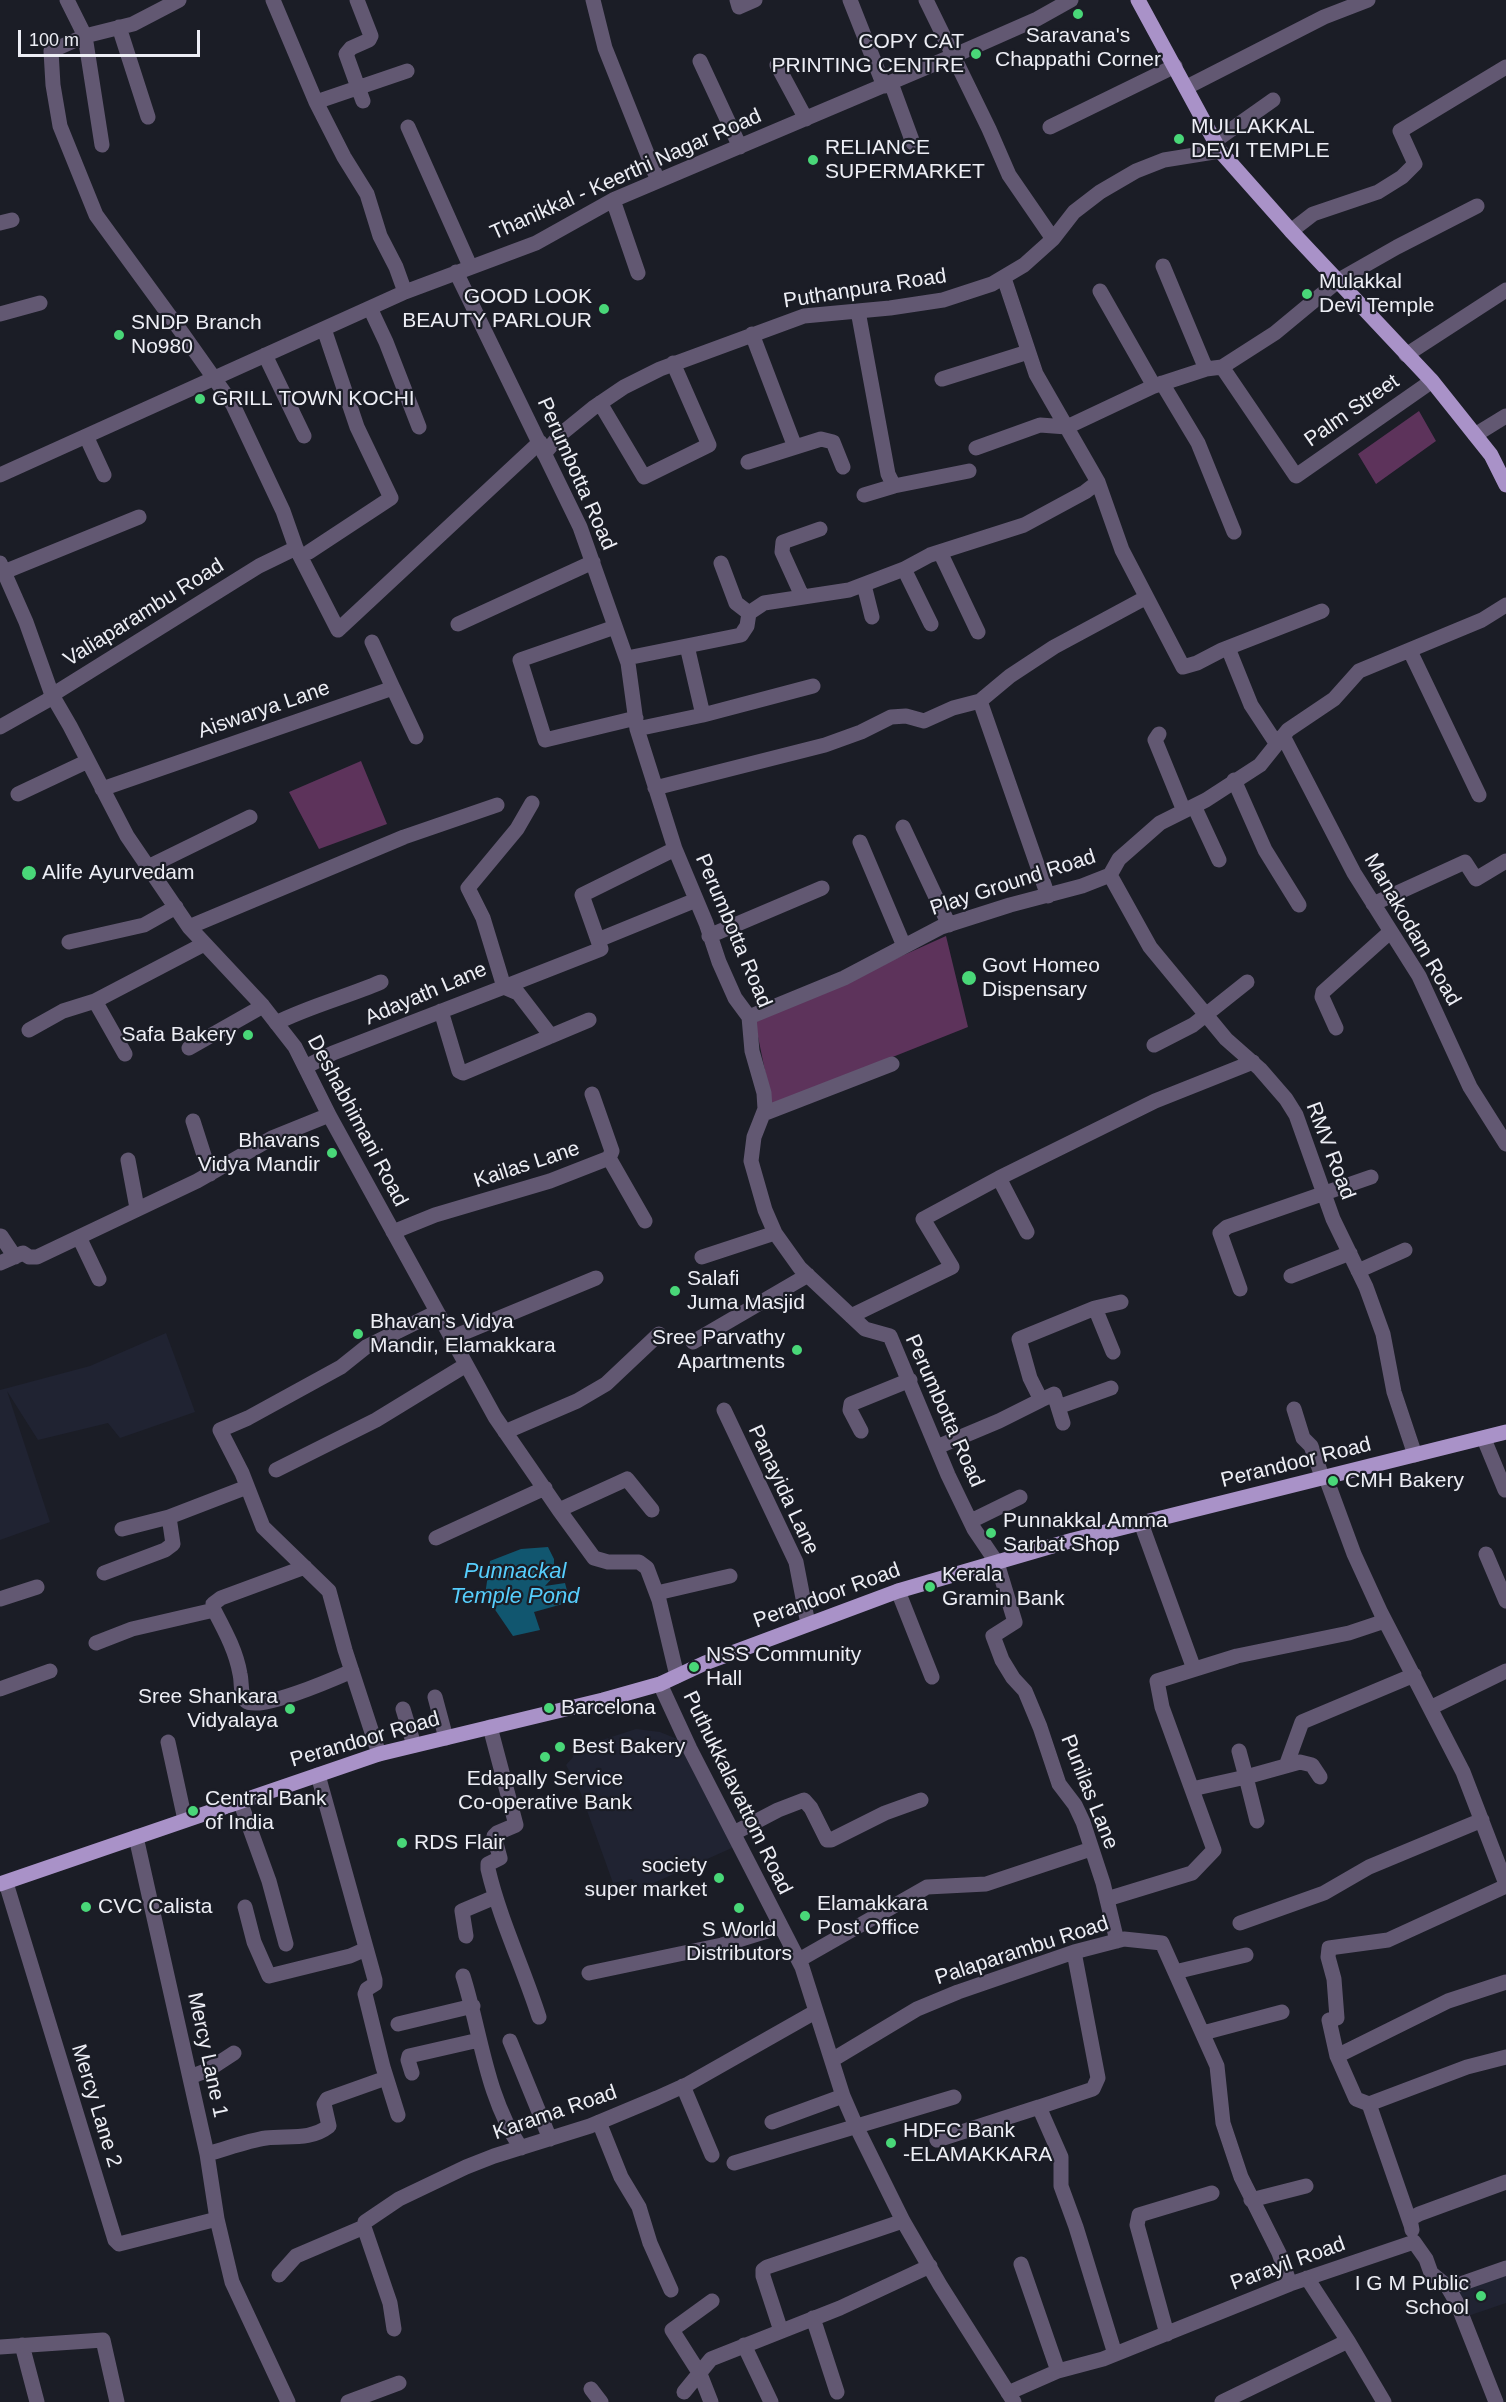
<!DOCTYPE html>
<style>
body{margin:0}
#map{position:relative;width:1506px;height:2402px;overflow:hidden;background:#1b1d26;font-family:Arial,sans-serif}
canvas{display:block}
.scale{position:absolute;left:18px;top:30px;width:182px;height:27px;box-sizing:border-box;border:3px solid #edeef5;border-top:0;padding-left:8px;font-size:18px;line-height:21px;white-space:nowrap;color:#edeef5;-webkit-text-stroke:4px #1b1d26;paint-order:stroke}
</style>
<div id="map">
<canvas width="1506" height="2402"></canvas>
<div class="scale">100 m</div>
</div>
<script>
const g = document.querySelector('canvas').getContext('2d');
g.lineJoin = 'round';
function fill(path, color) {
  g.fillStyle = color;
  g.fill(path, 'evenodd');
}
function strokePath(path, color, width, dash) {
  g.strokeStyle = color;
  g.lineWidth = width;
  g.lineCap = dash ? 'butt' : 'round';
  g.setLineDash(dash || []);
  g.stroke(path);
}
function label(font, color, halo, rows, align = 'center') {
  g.font = font + ' Arial,sans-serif';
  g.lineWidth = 4.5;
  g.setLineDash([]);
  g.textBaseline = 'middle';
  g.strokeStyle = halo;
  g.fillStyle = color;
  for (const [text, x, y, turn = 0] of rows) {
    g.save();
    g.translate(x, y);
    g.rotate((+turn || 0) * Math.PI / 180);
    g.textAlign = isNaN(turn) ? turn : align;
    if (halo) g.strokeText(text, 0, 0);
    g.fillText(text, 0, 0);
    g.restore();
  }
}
fill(new Path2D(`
 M166 1333 195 1412 120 1438 108 1423 38 1440 7 1391 50 1522 0 1540V1390L90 1366Z
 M636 1729 660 1732 687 1743 734 1847 638 1890 632 1879 613 1883 580 1791 566 1765 573 1757 571 1750Z
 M1506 2269V2303L1465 2317 1453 2289Z`), '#202332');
fill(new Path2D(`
 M1419 411 1436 441 1376 484 1358 454Z
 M361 761 387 824 319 849 289 792Z
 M946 936 968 1027 772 1105 755 1022Z`), '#5d335b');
fill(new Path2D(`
 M548 1547 554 1559V1576L545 1586 565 1583 570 1602 534 1612 540 1630 513 1636 485 1595 490 1561 521 1549Z`), '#11566f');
strokePath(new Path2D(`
 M67 0 85 36 102 145
 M273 0 316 102 344 157 367 194 380 236 396 267 405 292
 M357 0 371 36 369 40 351 48 346 54 363 101
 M593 0 605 48 658 181
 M737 0 739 7 755 0
 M850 0 884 86
 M926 0 989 129 1009 175 1053 239
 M119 27 148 117
 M700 61 740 147
 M777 65 806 119
 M891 83 913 143
 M1187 87 1324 17 1368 0
 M316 102 407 71
 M408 127 470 266
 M1050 127 1175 66
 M1215 141 1273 100
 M613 200 638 273
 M0 223 12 220
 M1291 231 1313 214 1378 192 1402 177 1415 164 1400 131 1506 67
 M1163 266 1206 369
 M456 272 580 527 628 663 637 729 675 849 706 923 719 962 735 998 749 1017 752 1051 764 1093 765 1109 754 1137 751 1161 765 1210 775 1233 800 1268 865 1329 890 1336 948 1475 974 1529 997 1563 1015 1622 993 1636 1002 1660 1013 1678 1025 1691 1040 1727 1059 1784 1075 1805 1083 1822 1103 1883 1117 1941
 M1004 278 1036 374 1098 482 1122 550 1183 667 1197 663 1222 650 1322 611
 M1100 291 1154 386
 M370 308 386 342 419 427
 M858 311 888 474 894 486 969 471
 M0 314 40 303
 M752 334 795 447
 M265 355 304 436
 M1406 355 1506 290
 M1222 367 1296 476 1432 381
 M942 379 1028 352
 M1162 383 1198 443 1234 532
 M600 403 644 477 709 445 673 363
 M1475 435 1506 416
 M86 436 104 475
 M976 448 1040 425 1067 427 1154 386 1206 369 1222 367 1275 333 1339 280 1397 247 1477 206
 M544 454 561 434 593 408 624 387 660 369 804 316 890 308 943 300 992 284 1024 265 1053 239 1074 212 1100 192 1136 171 1164 160 1220 151
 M748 462 821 439 833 442 843 467
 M0 475 405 292 536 243 613 200 953 56 1037 19 1071 0
 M864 495 894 486
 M296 548 338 630 540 442
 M309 552 391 498 357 427 324 329
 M940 552 978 632
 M0 563 26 622 52 695 70 726 127 836 189 927 263 1006 295 1047 329 1115 495 1417 559 1510 594 1558 608 1562H639L647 1568 659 1600 677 1676
 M721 563 736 603 749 613
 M904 569 931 624
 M4 572 139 517
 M864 585 872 617
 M802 596 782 552 783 542 820 529
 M458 624 593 562
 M615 627 520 660 545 740 636 718
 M687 646 703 715
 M1228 648 1251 705 1276 743
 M1410 651 1479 795
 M627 658 741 635 747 626 749 613 764 603 849 590 904 569 930 555 1024 525 1085 492 1098 482
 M393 688 416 737
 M980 701 1048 896
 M0 727 48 700 52 695 259 566 296 548 283 511 233 405 180 330 96 215 60 126 53 85 51 51 85 36 133 24 179 0
 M637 729 703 715 813 686
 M1159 734 1155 740 1184 811
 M1283 736 1354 873 1419 976 1470 1087 1506 1144
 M1234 780 1265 850 1299 905
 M655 788 825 745 861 732 891 717 906 716 924 721 953 708 980 701 1010 676 1054 647 1145 598
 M102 789 393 688 372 642
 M18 794 88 761
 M1194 806 1219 860
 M903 827 949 925
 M860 842 904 946
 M148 867 250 817
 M1110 875 1150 947 1226 1039 1260 1069 1286 1099 1296 1115 1333 1219 1366 1287 1383 1334 1394 1392 1415 1455
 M1373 904 1465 862 1476 879 1506 861
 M189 927 404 837 497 805
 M709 936 822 888
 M598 940 696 900
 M69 942 144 925 176 907
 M504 987 601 949 582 895 675 849
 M504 987 518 993 551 1036
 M95 1001 125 1054
 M441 1011 459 1071 463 1073 589 1020
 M749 1017 844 978 941 927 1010 905 1082 886 1110 875 1119 859 1160 823 1206 800 1260 765 1288 730 1334 699 1359 671 1482 620 1506 605
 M276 1023C310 1006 346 997 381 982
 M1336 1028 1322 997 1323 992 1390 932
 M29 1030 63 1011 95 1001 204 944
 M1154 1045 1193 1025 1247 982
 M189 1048 263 1006
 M305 1067 333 1053 504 987 483 918 468 888 517 829 532 803
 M763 1114 892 1064
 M193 1121 210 1174
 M609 1158 645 1221
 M128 1160 137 1208
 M999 1178 1155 1101 1253 1062
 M393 1232 435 1215 550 1181 609 1158 612 1151 592 1094
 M1 1236 15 1257
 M79 1237 99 1279
 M702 1257 775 1233
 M0 1263 23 1253 29 1257H37L197 1181 272 1138 329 1115
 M1358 1271 1405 1250
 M1291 1276 1350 1253
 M1240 1289 1220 1233 1227 1227 1371 1177
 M1095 1308 1113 1352
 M851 1316 952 1267 923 1219 999 1178 1027 1232
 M451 1338 596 1278
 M693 1342 808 1275
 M1041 1400 1054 1394 1063 1423
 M1058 1407 1111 1388
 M1294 1409 1303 1438 1311 1446 1323 1479
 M724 1410 796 1562 808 1624
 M861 1431 850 1410 851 1404 910 1380
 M505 1432 577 1401 606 1384 659 1334
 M1484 1439 1505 1490
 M937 1447 999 1421 1041 1400 1030 1378 1019 1339 1095 1308 1121 1302
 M276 1470 376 1420 466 1365
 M1326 1478 1354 1554 1381 1613 1463 1772 1506 1884
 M559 1510 627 1479 652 1510
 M971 1521 1020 1497
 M1141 1523 1194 1669
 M122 1529 169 1517 247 1487
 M436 1538 545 1488
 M1486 1554 1506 1601
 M305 1567 221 1598 213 1604 214 1610C225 1631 236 1651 240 1674 242 1682 240 1696 246 1701 259 1712 336 1678 352 1671
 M104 1573 165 1550 173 1544 169 1517
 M898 1591 932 1677
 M657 1593 730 1576
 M0 1599 37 1587
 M96 1643 132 1629 214 1610
 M660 1684 690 1749 802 1967 843 2096 856 2126 903 2221 940 2285 1014 2402
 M0 1689 50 1671
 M435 1697 446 1738
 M1430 1708 1506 1671
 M403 1709 414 1745
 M490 1727 516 1825 497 1833 494 1836 500 1858 488 1864V1869C500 1920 523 1967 539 2017
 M168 1742 185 1820
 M1239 1751 1246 1777 1300 1762 1312 1765 1320 1777
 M379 1754 345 1650 329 1591 263 1527 242 1473 220 1430 248 1418 341 1367 366 1347 437 1312
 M1286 1766 1302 1722 1414 1675
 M318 1775 375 1980V1984L367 1989 365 1994 383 2067 398 2115
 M1192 1789 1246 1777 1257 1821
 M240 1801 269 1881 286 1944
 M734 1833 778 1810 804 1800 811 1808 827 1840H831L885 1813 921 1800
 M136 1837 207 2154 217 2219 232 2282 288 2402
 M6 1883 115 2240 119 2244 217 2219
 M1107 1899 1192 1873 1214 1850 1162 1707 1157 1681 1237 1656 1349 1633 1385 1621
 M245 1907 254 1942 269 1976 350 1956 366 1949
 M1240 1923 1324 1893 1369 1867 1482 1820
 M466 1936 462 1911 495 1897
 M799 1960 927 1887 986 1884 1091 1849
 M1175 1972 1246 1955
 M589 1973 722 1945 780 1927
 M463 1976C481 2033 486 2097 521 2148
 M398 2024 473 2006
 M1203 2033 1282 2012
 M510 2041 550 2139
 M1337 2056 1448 2001 1506 1982
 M832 2060 917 2009 958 1992 1074 1952 1124 1939 1162 1943 1217 2066 1223 2123 1241 2177 1279 2253 1290 2284
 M412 2073 408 2060 409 2056 479 2040
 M190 2077 208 2070 234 2053
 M683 2086 712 2155
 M1369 2104 1467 2067 1506 2057
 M1039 2107 1093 2089 1098 2078 1074 1952
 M599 2122 621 2177 639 2207 650 2243 671 2290
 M772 2122 843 2096
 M937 2140 1039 2107 1061 2157V2186L1076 2227 1115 2354
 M207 2154C226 2149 246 2141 266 2138 287 2135 310 2141 329 2126L324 2104 327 2099 386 2078
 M734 2163 954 2097
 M1251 2200 1306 2186
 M1411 2225 1369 2104 1356 2099 1337 2056 1329 2020 1337 2018 1334 1979 1328 1957 1329 1948 1388 1940 1506 1886
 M1412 2230 1410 2219 1419 2214 1506 2182
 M1021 2264 1058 2371
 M279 2275 296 2256 364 2227
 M1449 2288 1506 2268
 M813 2318 837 2392
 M394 2329 390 2303 364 2227 365 2222 399 2199 466 2167 494 2156 590 2126 657 2098 688 2084 815 2012
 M781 2331 763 2276V2270L767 2267 903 2221
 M1167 2334 1137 2225 1139 2215 1212 2193
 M1348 2341 1384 2402
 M22 2345 37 2402
 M744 2345 771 2402
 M0 2347 103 2340 117 2402
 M591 2389 601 2402
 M684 2392 711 2359 840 2308 930 2266
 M1008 2393 1058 2371 1103 2359 1290 2284 1414 2242 1426 2259 1431 2273 1447 2286 1457 2303 1496 2402
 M348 2402 399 2383
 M711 2402 700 2374 672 2330 712 2301
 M1222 2402 1348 2341 1307 2278`), '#625872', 15);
strokePath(new Path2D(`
 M1138 0 1220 151 1291 231 1432 381 1491 455 1506 485
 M0 1884 379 1754 603 1700 660 1684 705 1663 898 1591 1073 1540 1506 1432`), '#a992c8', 15);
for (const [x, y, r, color] of [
 [1078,14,6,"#49d778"],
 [976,54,6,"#49d778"],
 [1179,139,6,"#49d778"],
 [813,160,6,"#49d778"],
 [1307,294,6,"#49d778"],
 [604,309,6,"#49d778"],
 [119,335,6,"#49d778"],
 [200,399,6,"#49d778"],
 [29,873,8,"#49d778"],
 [969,978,8,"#49d778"],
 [248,1035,6,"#49d778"],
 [332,1153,6,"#49d778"],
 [675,1291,6,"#49d778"],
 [358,1334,6,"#49d778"],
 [797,1350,6,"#49d778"],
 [1333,1481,6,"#49d778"],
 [991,1533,6,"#49d778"],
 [930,1587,6,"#49d778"],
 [694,1667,6,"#49d778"],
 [549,1708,6,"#49d778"],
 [290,1709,6,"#49d778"],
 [560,1747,6,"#49d778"],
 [545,1757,6,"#49d778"],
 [193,1811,6,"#49d778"],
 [402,1843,6,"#49d778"],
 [719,1878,6,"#49d778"],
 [86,1907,6,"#49d778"],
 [739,1908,6,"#49d778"],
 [805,1916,6,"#49d778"],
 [891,2143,6,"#49d778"],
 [1481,2296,6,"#49d778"]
]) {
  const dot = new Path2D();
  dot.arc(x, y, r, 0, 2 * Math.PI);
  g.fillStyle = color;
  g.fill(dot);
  strokePath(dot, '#1b1d26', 2);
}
label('21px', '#edeef5', '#1b1d26', [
 ["Saravana's",1078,36,"center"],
 ["Chappathi Corner",1078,60,"center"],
 ["COPY CAT",964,42,"right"],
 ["PRINTING CENTRE",964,66,"right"],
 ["MULLAKKAL",1191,127],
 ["DEVI TEMPLE",1191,151],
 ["RELIANCE",825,148],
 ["SUPERMARKET",825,172],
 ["Mulakkal",1319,282],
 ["Devi Temple",1319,306],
 ["GOOD LOOK",592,297,"right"],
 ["BEAUTY PARLOUR",592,321,"right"],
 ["SNDP Branch",131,323],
 ["No980",131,347],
 ["GRILL TOWN KOCHI",212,399],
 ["Alife Ayurvedam",42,873],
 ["Govt Homeo",982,966],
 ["Dispensary",982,990],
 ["Safa Bakery",236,1035,"right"],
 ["Bhavans",320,1141,"right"],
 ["Vidya Mandir",320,1165,"right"],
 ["Salafi",687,1279],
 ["Juma Masjid",687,1303],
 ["Bhavan's Vidya",370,1322],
 ["Mandir, Elamakkara",370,1346],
 ["Sree Parvathy",785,1338,"right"],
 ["Apartments",785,1362,"right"],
 ["CMH Bakery",1345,1481],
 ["Punnakkal Amma",1003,1521],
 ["Sarbat Shop",1003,1545],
 ["Kerala",942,1575],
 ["Gramin Bank",942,1599],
 ["NSS Community",706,1655],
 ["Hall",706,1679],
 ["Sree Shankara",278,1697,"right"],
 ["Vidyalaya",278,1721,"right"],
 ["Barcelona",561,1708],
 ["Best Bakery",572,1747],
 ["Edapally Service",545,1779,"center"],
 ["Co-operative Bank",545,1803,"center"],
 ["Central Bank",205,1799],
 ["of India",205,1823],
 ["RDS Flair",414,1843],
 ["society",707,1866,"right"],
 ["super market",707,1890,"right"],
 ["Elamakkara",817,1904],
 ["Post Office",817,1928],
 ["CVC Calista",98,1907],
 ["S World",739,1930,"center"],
 ["Distributors",739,1954,"center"],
 ["HDFC Bank",903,2131],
 ["-ELAMAKKARA",903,2155],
 ["I G M Public",1469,2284,"right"],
 ["School",1469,2308,"right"]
], 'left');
label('21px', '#edeef5', '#1b1d26', [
 ["Thanikkal - Keerthi Nagar Road",626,175,-24],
 ["Puthanpura Road",865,289,-9],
 ["Palm Street",1352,411,-35],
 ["Perumbotta Road",576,474,66],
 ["Valiaparambu Road",144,613,-32],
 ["Aiswarya Lane",264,710,-19],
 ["Play Ground Road",1013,883,-18],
 ["Manakodam Road",1412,930,60],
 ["Perumbotta Road",733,931,67],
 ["Adayath Lane",426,994,-23],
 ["Deshabhimani Road",357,1121,62],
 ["RMV Road",1330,1151,69],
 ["Kailas Lane",527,1165,-18],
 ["Perumbotta Road",944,1411,66],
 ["Perandoor Road",1296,1463,-14],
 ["Panayida Lane",783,1490,65],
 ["Perandoor Road",827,1596,-20],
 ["Perandoor Road",365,1740,-16],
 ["Punilas Lane",1089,1792,68],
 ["Puthukkalavattom Road",737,1793,64],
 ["Palaparambu Road",1022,1951,-18],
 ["Mercy Lane 1",207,2055,78],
 ["Mercy Lane 2",96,2106,73],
 ["Karama Road",555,2113,-19],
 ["Parayil Road",1288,2264,-20]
]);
label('italic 22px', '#56cefd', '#1b1d26', [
 ["Punnackal",515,1572],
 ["Temple Pond",515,1597]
]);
</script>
